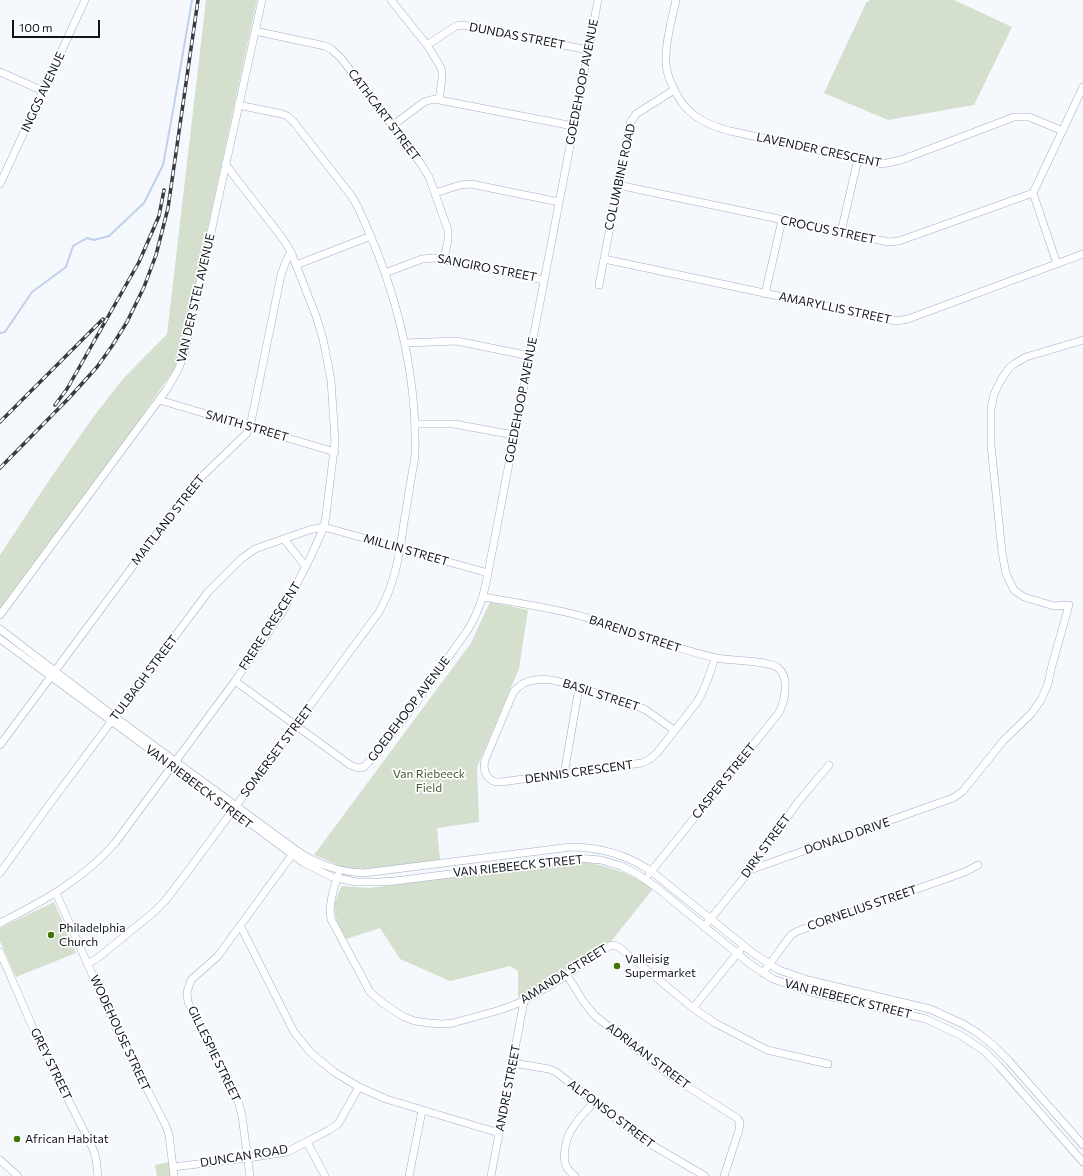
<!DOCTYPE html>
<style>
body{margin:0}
#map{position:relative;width:1083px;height:1176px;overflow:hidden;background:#f5f8fd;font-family:Commissioner,sans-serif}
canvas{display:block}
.scale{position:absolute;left:12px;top:20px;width:88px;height:18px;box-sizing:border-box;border:2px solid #0f151d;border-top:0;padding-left:5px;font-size:12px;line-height:14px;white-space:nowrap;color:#0f151d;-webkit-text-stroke:3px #fff;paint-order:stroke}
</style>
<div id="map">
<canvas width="1083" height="1176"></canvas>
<div class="scale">100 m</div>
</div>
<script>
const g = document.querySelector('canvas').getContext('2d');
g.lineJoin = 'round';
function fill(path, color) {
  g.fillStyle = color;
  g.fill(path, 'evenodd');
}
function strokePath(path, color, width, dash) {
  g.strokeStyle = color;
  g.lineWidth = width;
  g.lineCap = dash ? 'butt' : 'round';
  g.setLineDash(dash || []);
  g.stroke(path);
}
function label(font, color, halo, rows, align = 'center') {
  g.font = font + ' Commissioner,sans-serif';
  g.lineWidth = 3.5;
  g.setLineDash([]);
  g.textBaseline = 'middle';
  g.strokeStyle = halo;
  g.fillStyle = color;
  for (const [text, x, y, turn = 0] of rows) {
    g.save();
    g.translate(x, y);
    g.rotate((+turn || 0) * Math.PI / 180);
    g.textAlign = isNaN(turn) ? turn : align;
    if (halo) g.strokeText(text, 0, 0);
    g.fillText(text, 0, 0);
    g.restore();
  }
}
fill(new Path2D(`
 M206 0H257L189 314 175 368 93 487 0 615V555L52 476 94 416 122 380 167 334Z
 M870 0H954L1012 27 974 105 888 120 824 93 866 3Z
 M490 602 528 610 519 669 477 767 479 822 437 828 440 860 364 869 340 866 314 855 471 643Z
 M581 861C609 867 630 872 653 889L612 940 565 972 518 998V971L510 966 450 981 400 959 380 928 346 939C335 918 329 908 342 886L369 888Z
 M54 902 76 953 16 977 0 941V928Z
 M169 1162 171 1176H157L155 1165Z`), '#d4dfcd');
strokePath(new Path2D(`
 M0 333 5 332 32 292 66 267 73 246 87 238 94 240 109 236 144 203 163 165 173 111 192 0`), '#bed1eb', 2);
const minor = new Path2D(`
 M391 0 427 45 440 66 442 71V78L439 100
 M676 0C672 19 666 38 666 57 665 68 668 77 673 87 684 113 703 124 730 131L882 164 901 160 1014 117H1029L1063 131
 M255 31 325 46 331 49 341 58 421 164 429 177 448 230V240L444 259
 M427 45 456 26 463 25 588 50
 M0 72 43 91
 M392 126 424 102 434 99 573 126
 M0 184 85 0
 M618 185 888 242 899 241 1033 193
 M435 193 460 185 471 184 559 202
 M841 232 858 159
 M604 259 896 321 908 319 1083 254
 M1057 264 1033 193 1083 87
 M296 265 371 236
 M385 273 422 259 435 258 544 280
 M599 285 630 123 636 114 674 90
 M765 294 782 220
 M405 343 457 341 530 356
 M159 400 335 452
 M415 424H454L514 435
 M284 539 306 567
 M483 597C518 603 554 608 588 618 630 631 672 648 716 658 730 661 769 660 778 668 790 677 785 703 778 714L649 874
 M0 615 167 389 178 370 184 355 262 0
 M0 629 115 717 296 850C316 864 339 872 364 873L571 847C601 847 627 855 651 871L753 953 779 970 808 980 930 1009 963 1024 978 1033 993 1045 1009 1061 1083 1145
 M0 639 304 863 332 877 356 882H380L395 881 576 858 601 860 621 866 637 874 656 887 750 964 773 979 811 992 926 1019 960 1035 983 1050 999 1066 1083 1162
 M235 681 350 765 358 768 364 767 378 752 418 700 467 631C479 612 484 595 488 573L598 0
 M674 730 646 710 637 706C622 701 606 696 590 691 568 684 530 668 513 693L485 760C482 772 488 783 501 782L642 763 650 759 657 753 697 702C706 688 710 673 715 658
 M0 745 193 485 246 434 250 427 281 275 286 261 291 252
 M564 774 579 688
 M750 870 953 798 963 791 1004 740 1031 714 1041 700 1048 684 1051 669 1069 605 1054 606 1024 597 1014 590 1006 574 1002 552 991 445V409L994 394 1001 380 1009 368 1014 364 1026 357 1083 340
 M0 873 43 813 208 592 241 559 255 549 309 530 324 527 488 573
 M338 875C334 888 328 905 331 919L370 992 384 1004 404 1017 415 1021 429 1023 443 1024 453 1023 500 1010 524 1001 567 975 609 946 614 945 620 948 693 1008 715 1023 767 1050 828 1064
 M56 893 116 1028 166 1126 169 1135 174 1176
 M0 923C42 902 84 879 115 843L235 681 283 611 311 556 324 527 326 516 335 441 331 380 323 339 316 316 291 252 283 239 225 164
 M241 927 294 1032 310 1052 334 1072 359 1087 386 1099 499 1133
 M704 927 750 870 798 802 829 765
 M0 952 36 1035 93 1149 96 1159 98 1176
 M88 964 99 957 154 912 165 901 188 871 379 612C395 584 400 553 404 522 407 506 409 490 412 474 413 467 415 460 415 453 417 384 402 317 378 254 370 235 363 216 353 198L293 121 287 116 282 114 238 105
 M763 973 791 935 798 931 965 872 978 865
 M567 975 583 1001 594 1015 671 1076 737 1118 740 1122 739 1130 724 1176
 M693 1008 740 950
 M513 1063 549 1069 556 1072 645 1141 705 1176
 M307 1142 325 1176
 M0 1160 18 1176
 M173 1167 248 1158 287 1152 293 1149 329 1130 338 1124 359 1087
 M250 1176 242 1116 238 1101 188 1002 187 992 191 980 218 956 294 852
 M409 1176 422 1111
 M491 1176 524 1001
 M575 1176C571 1173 568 1170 566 1166 562 1156 566 1138 572 1129 577 1120 586 1111 594 1102`);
strokePath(minor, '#9fafc4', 8);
strokePath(minor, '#fff', 7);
const rail = new Path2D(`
 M55 405 67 389 139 262 159 216 164 190
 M0 422 103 319
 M0 468 69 398 97 367 112 346 127 322 144 287 156 255 168 208 198 0`);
strokePath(rail, '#363c43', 3.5);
strokePath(rail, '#fff', 2, [6]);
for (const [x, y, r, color] of [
 [51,935,4,"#407708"],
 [617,966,4,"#407708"],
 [17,1139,4,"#407708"]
]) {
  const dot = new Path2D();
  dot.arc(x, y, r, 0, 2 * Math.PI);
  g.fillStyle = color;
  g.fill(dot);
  strokePath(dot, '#fff', 1.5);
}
label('12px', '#0f151d', '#fff', [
 ["DUNDAS STREET",517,36,11],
 ["GOEDEHOOP AVENUE",582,82,-79],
 ["INGGS AVENUE",43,92,-65],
 ["CATHCART STREET",384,115,53],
 ["LAVENDER CRESCENT",819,150,12],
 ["COLUMBINE ROAD",620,177,-78],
 ["CROCUS STREET",828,230,12],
 ["SANGIRO STREET",487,268,11],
 ["VAN DER STEL AVENUE",196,298,-77],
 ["AMARYLLIS STREET",835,308,12],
 ["GOEDEHOOP AVENUE",521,400,-79],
 ["SMITH STREET",247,426,16],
 ["MAITLAND STREET",168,520,-52],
 ["MILLIN STREET",406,550,16],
 ["FRERE CRESCENT",270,626,-57],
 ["BAREND STREET",635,634,18],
 ["TULBAGH STREET",144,678,-53],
 ["BASIL STREET",601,695,18],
 ["GOEDEHOOP AVENUE",409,709,-53],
 ["SOMERSET STREET",277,751,-53],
 ["DENNIS CRESCENT",579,772,-8],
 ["CASPER STREET",724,781,-51],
 ["VAN RIEBEECK STREET",199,787,37],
 ["DONALD DRIVE",847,836,-19],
 ["DIRK STREET",766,846,-54],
 ["VAN RIEBEECK STREET",518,866,-6],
 ["CORNELIUS STREET",862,908,-19],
 ["AMANDA STREET",564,974,-32],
 ["VAN RIEBEECK STREET",848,999,14],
 ["WODEHOUSE STREET",120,1033,65],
 ["GILLESPIE STREET",214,1054,64],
 ["ADRIAAN STREET",648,1056,37],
 ["GREY STREET",51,1064,64],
 ["ANDRE STREET",508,1088,-79],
 ["ALFONSO STREET",611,1114,37],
 ["DUNCAN ROAD",244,1156,-9]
]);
label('12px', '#445e34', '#fff', [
 ["Van Riebeeck",429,774],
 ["Field",429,788]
]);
label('12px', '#0f151d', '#fff', [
 ["Philadelphia",59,928],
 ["Church",59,942],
 ["Valleisig",625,959],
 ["Supermarket",625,973],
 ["African Habitat",25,1139]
], 'left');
</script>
